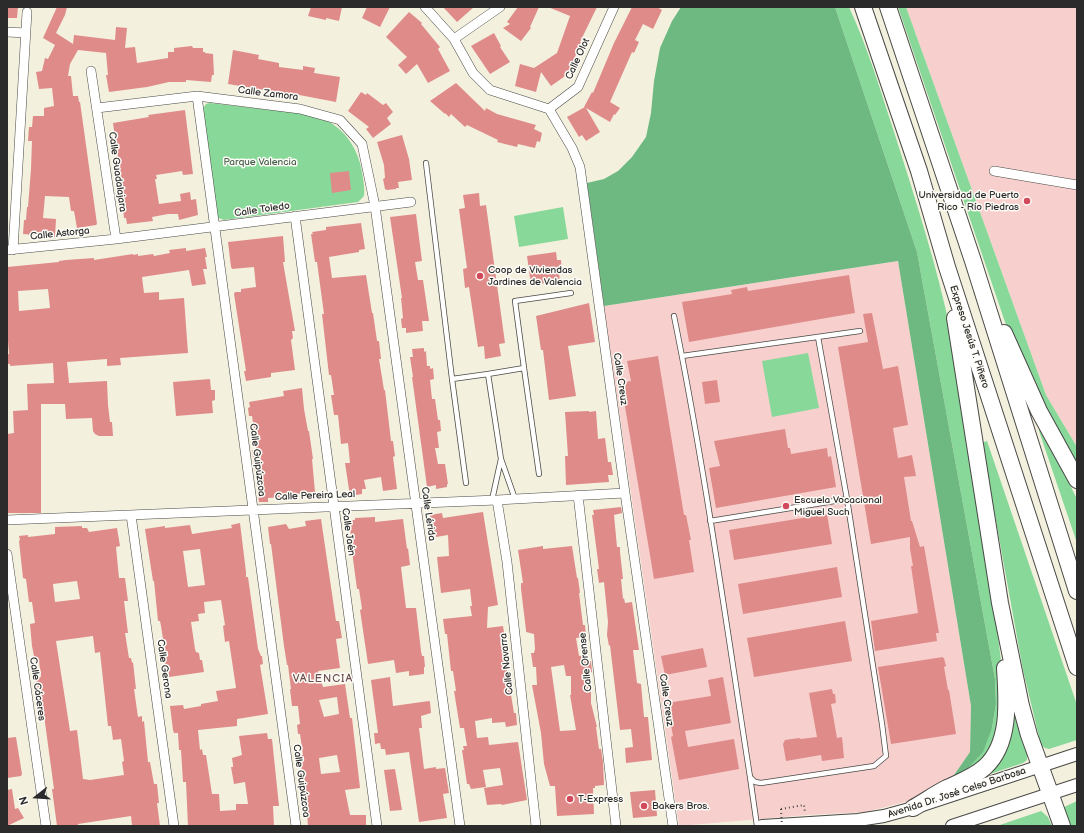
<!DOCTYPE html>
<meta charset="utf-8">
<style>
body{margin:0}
#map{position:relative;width:1084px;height:833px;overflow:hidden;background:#f4f0de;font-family:"Balsamiq Sans",sans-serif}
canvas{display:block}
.frame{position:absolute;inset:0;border:8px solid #2b2b2b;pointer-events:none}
.north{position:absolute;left:16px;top:777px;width:40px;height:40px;-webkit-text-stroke:3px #fdfcf7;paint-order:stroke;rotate:253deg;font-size:11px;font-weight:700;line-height:16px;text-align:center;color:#2b2b2b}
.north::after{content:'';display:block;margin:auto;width:14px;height:18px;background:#2b2b2b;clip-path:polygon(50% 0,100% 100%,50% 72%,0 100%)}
</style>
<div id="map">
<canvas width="1084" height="833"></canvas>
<div class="frame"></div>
<div class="north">N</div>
</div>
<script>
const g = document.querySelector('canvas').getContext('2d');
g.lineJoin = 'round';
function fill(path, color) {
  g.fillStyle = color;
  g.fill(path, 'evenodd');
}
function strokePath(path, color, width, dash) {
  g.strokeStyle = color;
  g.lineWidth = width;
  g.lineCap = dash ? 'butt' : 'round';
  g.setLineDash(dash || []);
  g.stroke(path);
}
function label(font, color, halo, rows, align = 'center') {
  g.font = font + ' "Balsamiq Sans",sans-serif';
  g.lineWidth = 3;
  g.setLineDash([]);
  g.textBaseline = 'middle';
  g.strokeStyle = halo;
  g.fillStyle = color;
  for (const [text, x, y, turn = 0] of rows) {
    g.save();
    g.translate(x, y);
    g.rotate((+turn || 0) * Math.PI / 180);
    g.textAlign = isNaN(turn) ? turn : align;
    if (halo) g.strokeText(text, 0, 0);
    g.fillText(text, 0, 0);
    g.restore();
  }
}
fill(new Path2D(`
 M906 7H1077V447L1046 395Z
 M898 261 971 706 970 753 952 778 913 800 866 812 807 815 679 826 604 306Z`), '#f7d0ce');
fill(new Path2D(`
 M835 7H849C868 48 881 92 895 135 916 201 937 266 951 333L995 612 1005 694 990 757 952 778 992 728 996 704 995 679 917 252Z
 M898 7H906L1046 395 1077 447V470L1036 399 1006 325Z
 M210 103C230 105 250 108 270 110 286 111 303 112 319 117 343 126 358 147 362 172 363 179 365 188 364 196L358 202 224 220 216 217 202 110 206 104Z
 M563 207 568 239 519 247 514 216Z
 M808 353 819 408 772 417 762 361Z
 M1040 427 1042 429 1077 499V543L1039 431Z
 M987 441 1077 705V740L1049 749 1045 748 1041 745 1023 670 982 444 984 442Z
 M1013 715 1016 716 1027 753V760L1023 763 984 776Z
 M1077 801V826H1071L1064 807Z
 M1041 811 1048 817 1052 826H997Z`), '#88d999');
fill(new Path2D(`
 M681 7H835L917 252 995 679 996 704 992 728 983 752 968 768 952 778 970 752 971 706 898 261 604 306 587 183 604 179 618 171 632 157 646 137 651 113 654 81 660 48 672 21Z`), '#6eb981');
fill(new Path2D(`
 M7 7H18L17 18H7Z
 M57 7H67L65 15 56 33 73 44 74 35 115 40 116 27 127 28 125 48 135 47 137 63 168 58V52H174V48L192 46 193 48H203V52H205V53L213 54 214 75H212L211 82 186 80V82H169L147 87 109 92 106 75H108L106 53 78 50 70 64 68 76H71L73 96H78L79 102H80L97 224 96 225 77 228 74 211H71L69 197 45 196 43 218 56 219 55 237 23 234 24 220H26L27 207H28L31 169 32 141H28L29 127H32L33 116H44V108L54 106 52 88 39 89 36 72 42 71 45 58 48 59 55 45 43 38Z
 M311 7H342L339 21 326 18V20L308 16Z
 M367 7H390L380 27 362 18Z
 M443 7H474L457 22Z
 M518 7H539L530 27 531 28 521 41 503 28 510 24 507 22Z
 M548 7H597L580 42H581L568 74 551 86 541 72 536 92 515 86 520 64 534 68 557 53 570 16Z
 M632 7H657L662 10 653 29 643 24 635 40 639 42 634 53 632 52 610 102 620 108 615 115 614 114 610 122 586 108 600 132 586 141 582 135 579 137 567 117 585 107H584L592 92 593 93 614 43Z
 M409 12 422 23 421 24 440 47 438 49 450 71 428 83 417 64 406 74 398 65 407 57 386 37Z
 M494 33 501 46 500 47 510 62 490 74 471 46Z
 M233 50 259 55 258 59 279 63V67L303 70V66L315 68 314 73 340 77 336 102 294 94 293 96 270 92V91L228 84Z
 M456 83 485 111 486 108 497 114 536 125 534 129 542 133 540 142 537 141 535 148 518 144 517 147 497 142 498 140 467 125 465 127 451 114 449 117 445 113V114L430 101Z
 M361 92 366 95 367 93 383 105 386 103 393 112 387 118 391 124 373 138 366 129 369 127 348 111Z
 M185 110 193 174 183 175 182 171 156 175 157 179H155L159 204 181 201 180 194 190 192 191 200 196 199 198 215 179 220 178 214H168L152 217 153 221 127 224 126 218H124L123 208 125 207 113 123 149 117 148 115Z
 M402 135 409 159 412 180 398 182 399 188H396V189L387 190 385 189 383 179 385 178 384 165 377 142Z
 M349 171 351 190 332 193 330 173Z
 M479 193 480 206 486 205 505 343 499 344 501 356 485 359 484 346 478 347 469 287 465 288 463 269 467 268 459 209 465 208 463 195Z
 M416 214 422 261 415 262 418 280H423L429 321H422L423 331 406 333V328H402L401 319 403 318 401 298H402L390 217Z
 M361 223 365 249 359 250V252L329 257 332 278 366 275 372 313H373L377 341H379L381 359H379L384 390H385L391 441H393L395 456 393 457 397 489 383 491 381 477 364 480 366 489H362V494L350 496 345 463H350L348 443 341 444 338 415H334L331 395H334L331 375H329L322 314H324L317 262H315L311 234H313L312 232 326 230V227Z
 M283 236 285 262H283L295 331H292L293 338 291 340 295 370 271 373V377L246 381 244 371H246L234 294 235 292H241V289L256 287 254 267 232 269 231 267 228 242Z
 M186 248V251L205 248 207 257H205L207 269H203L206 284 192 286 189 270 142 277 144 293 159 292V300L184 298 188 353 120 358 121 365 107 366V359L67 362 69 383 107 381 108 405 110 422H112L113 436H99L95 434 93 431 92 418 66 419 65 404H41V513H7V434L14 433 13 411 28 410 27 384 54 383 53 363 10 366V364H7V354H9L7 328V267L59 262V261L66 260 94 258V260L133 254V255L138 254V256L153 254 154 256 170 253 169 250ZM48 289 50 308 19 311 18 291Z
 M556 252 557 260H561L562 272 559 273 560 281 531 285 527 256Z
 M849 275 855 313 689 342 682 302 732 294 731 290 747 287 748 291Z
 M589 303 595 342 568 346 576 396 549 400 543 350H541L536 316Z
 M872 313 883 369 898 366 908 425 893 428 898 458 912 455 916 476 904 477 911 521H912L920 547 924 546 939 633H936L937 641 875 651 871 621 918 613 911 566H913L910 549V537L871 544 838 347 868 342 863 314Z
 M424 348V352L426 351 427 366H430V369L433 368 434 379 430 380 432 399H435L438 420H440L441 431 437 432 439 448H435L438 464H445L448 484H447V487L436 489V485L427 487 412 377H413L410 357H413L412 349Z
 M658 356 684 515H686L691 540H689L694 572 654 579 621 383 631 381 627 361Z
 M210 379 211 390H215V400L212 401 213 413 176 416 173 382Z
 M717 380 720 402 705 404 702 382Z
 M302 388 304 409 308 431H309L313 459H312L315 492 284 495V497L268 498V502H259L252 450H256V442L252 416H249L248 408 250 407 249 402 284 396 283 391Z
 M589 411V412L596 411 598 439 605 438 608 462H611L613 475H608L609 482 566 485 565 456H568L565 412Z
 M785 429 788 448H790L791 454 827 448 828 457 831 456 836 487 716 508 709 468 720 466 714 441Z
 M621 507 622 513 614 515 617 547H620V552L623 579H621L623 599 624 598 625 603 632 602 639 650H633L637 683 641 684 644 717H648L652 760 626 763 625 748 633 747 631 729 620 730 610 645 609 646 607 635 608 622 604 582 599 583 597 569H599L592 515H594L593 510Z
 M483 512 498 605 488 607 487 628 503 626 507 652H504L514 713H516L517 725 506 727 505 722 492 723V718L475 721 477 738 488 737 489 745 518 742 527 800 502 805 501 804 487 805 484 788 503 785 500 768 483 770 486 787 471 789 469 784H467L462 750H464L463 746H467L464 728H460L454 691H456L453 671H451L447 634H445L443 619 472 616 470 606H472L470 589 441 593 437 557 449 556 448 535 436 537 435 532H433L430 515 442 513 443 518Z
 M827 514 832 544 734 560 729 530Z
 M375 517V522L403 519 407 549 408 548 410 565 401 567 406 608H416L421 651 422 656H424L425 667H424V674L409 676V671L396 673 394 660 368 664 360 610 362 609 359 589H357L351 544 350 520H355V518Z
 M321 519 336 621H339L342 638 336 639 340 668 318 671 323 687 345 684 350 718H352L360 788 345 790 350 815H366V826H308L306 800H305L300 755H303L300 734H298L297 725 300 724 298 706H292L290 689H291L288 665H287L284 646 271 544H270L268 527 286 524 289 529 306 526 305 521ZM337 697 339 714 324 717 319 700ZM337 755 340 772 321 774 319 758Z
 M240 523 246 572V577H248L258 649 261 656H262L263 664 260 665 268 714 237 719V726L198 730 200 750 202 749 203 755H206L212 794H219L220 811 236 810V804H248L245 782 234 784 231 767H233V765L232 758 242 755 239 736 267 733 268 739H272L279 806H273L274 826H188L186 782H183L181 750H179L178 733H174L173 730 170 706 183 705 184 709 201 706V704L218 701 216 691 236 688 229 641 225 642 223 626 225 625 221 600 204 602 205 613 198 614 199 621 191 622 195 649 196 652 199 653 200 660H202L204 672 169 677 168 670 166 671 164 658H166L161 626 160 621H158L154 581H153L145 529 165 526V528L190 525 192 534 232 528 231 525ZM200 549 205 585 188 587 183 551Z
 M82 526V528H87L89 532 117 528 120 546 116 547 119 578H125L128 601H124L128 633H125L129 658H131L132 663 133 662 136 689H134L138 717 142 716V722L144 721 148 762H150L154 784H157L159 803H157L160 826H132L131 816 78 824V826H57L52 789H54L41 693 40 689 38 690 36 680H38L37 678 41 677 39 661H35L32 646 30 624 35 623 32 602H29L26 579 23 578 19 541 20 540 19 536 28 535V537L55 534V527ZM77 581 80 599 55 602 53 584ZM93 636 95 653 100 652 108 726H111L113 740 121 739 124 761 122 762 124 775 90 780 83 779 77 730 70 731 56 641Z
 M543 546V549L572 546 577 578H578L580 593H579L583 625H585L586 637 576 638 579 656 588 655V661H591L592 672 588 673V692L591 691V703L597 727H596L599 749H601L603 762 604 785 595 786V788H593L594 814 557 816 555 786H550L544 764 541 733 532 685H537L536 667H533L531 653H534L535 649 534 634 526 632V630L521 589V583H523L518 550ZM564 665 566 676H571V695H570L576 730 560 731 551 667Z
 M837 567 842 597 743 614 738 584Z
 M845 621 852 661 754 677 747 638Z
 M703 648 707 667 665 675 661 656Z
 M943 657V658H944L946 666 944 667 948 690H949L956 734 891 744 878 667Z
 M390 677 393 706 429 701 430 702 431 713 421 716 422 728H419L424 769 436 767V769L445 768 449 793 443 794 447 818 419 822 409 752 386 755 385 749H381L380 743 375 744 374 733H378L371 680Z
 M723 677 731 723 685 731 688 747 734 739 739 769 679 780 671 737 673 736 667 703 711 696 708 680Z
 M832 689 833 694H835L836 703 831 704 837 738 842 737 844 758 822 761 821 755 786 761 783 744 785 740 799 738 801 739 817 737 809 693Z
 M16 737 22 774 21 776 7 778V738Z
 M395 769 402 810 390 811 384 770Z
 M12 789 15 809 18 808 24 818 7 826V790Z
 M655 790 657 816 633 818 630 792Z`), '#df8b89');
const service = new Path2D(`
 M426 163 452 379
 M674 316C705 469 726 623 750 777L755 782 761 783 874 766 886 756 882 724 847 499 818 337
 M682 356 860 331
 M524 368 515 301 571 293
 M501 459 488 374 524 368 539 474
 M466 483 452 379 488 374
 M492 500 501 459 515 499
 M710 521 847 499
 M750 777 757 826`);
const minor = new Path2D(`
 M425 7 454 39 473 73 490 90 549 109 572 148 580 167 625 493 673 826
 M7 32 26 33
 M454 39 500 7
 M91 71 116 239
 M197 96 296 826
 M97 108 197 96 300 109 340 120 362 144 375 206 460 826
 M549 109 578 87 614 7
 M994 171 1077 185
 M295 216 377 826
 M7 250 116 239 411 202
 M13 250 27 12
 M578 495 616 826
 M497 500 507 562 536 826
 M131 515 174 826
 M7 520 497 500 625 493
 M7 554 46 826`);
const secondary = new Path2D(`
 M762 826 858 820 884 816 913 808 1077 754
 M952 826 1077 785`);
const motorway = new Path2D(`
 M863 7 919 171 947 267 1077 667
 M888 7 973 261 1077 591
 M955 318 1000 603 1021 706 1029 735 1062 826
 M1004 333 1039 411 1077 480
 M913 808C924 802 935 794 947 788 960 782 974 777 985 767 1011 743 1007 700 1005 668`);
strokePath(service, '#494946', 6);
strokePath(minor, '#494946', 10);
strokePath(secondary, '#494946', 14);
strokePath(motorway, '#494946', 18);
strokePath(new Path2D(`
 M781 809 804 805 805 813`), '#494946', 2, [1, 3]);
strokePath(service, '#fff', 4.5);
strokePath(minor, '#fff', 9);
strokePath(secondary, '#fff', 12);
strokePath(motorway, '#fff', 16);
strokePath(new Path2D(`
 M781 809 782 826`), '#494946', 2, [1, 3]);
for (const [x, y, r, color] of [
 [1027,201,4,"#d1495b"],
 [480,276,4,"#d1495b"],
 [786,506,4,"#d1495b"],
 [570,799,4,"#d1495b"],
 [644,806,4,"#d1495b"]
]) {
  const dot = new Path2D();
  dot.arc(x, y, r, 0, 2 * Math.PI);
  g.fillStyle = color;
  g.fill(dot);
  strokePath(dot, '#fdfcf7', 1.5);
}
label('10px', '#2b2b2b', '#fdfcf7', [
 ["Calle Olot",578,59,-65],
 ["Calle Zamora",268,94,7],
 ["Calle Guadalajara",117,172,82],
 ["Calle Toledo",262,210,-8],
 ["Calle Astorga",60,234,-6],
 ["Expreso Jesús T. Piñero",969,337,72],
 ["Calle Creuz",620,379,82],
 ["Calle Guipúzcoa",257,460,83],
 ["Calle Pereira Leal",315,496,-2],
 ["Calle Lérida",428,514,82],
 ["Calle Jaén",348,532,82],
 ["Calle Orense",586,662,-96],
 ["Calle Navarra",507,664,-96],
 ["Calle Gerona",164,669,82],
 ["Calle Cáceres",37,689,82],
 ["Calle Creuz",666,700,82],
 ["Calle Guipúzcoa",301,781,82],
 ["Avenida Dr. José Celso Barbosa",957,793,-18]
]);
label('10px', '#475f4c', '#fdfcf7', [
 ["Parque Valencia",260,162]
]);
label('10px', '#2b2b2b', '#fdfcf7', [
 ["Universidad de Puerto",1019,195,"right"],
 ["Rico - Río Piedras",1019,207,"right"],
 ["Coop de Viviendas",488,270],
 ["Jardines de Valencia",488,282],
 ["Escuela Vocacional",794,500],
 ["Miguel Such",794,512],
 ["T-Express",578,799],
 ["Bakers Bros.",652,806]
], 'left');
g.letterSpacing = '1px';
label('11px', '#6a4d4c', '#fdfcf7', [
 ["VALENCIA",323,679]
]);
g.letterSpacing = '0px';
</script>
